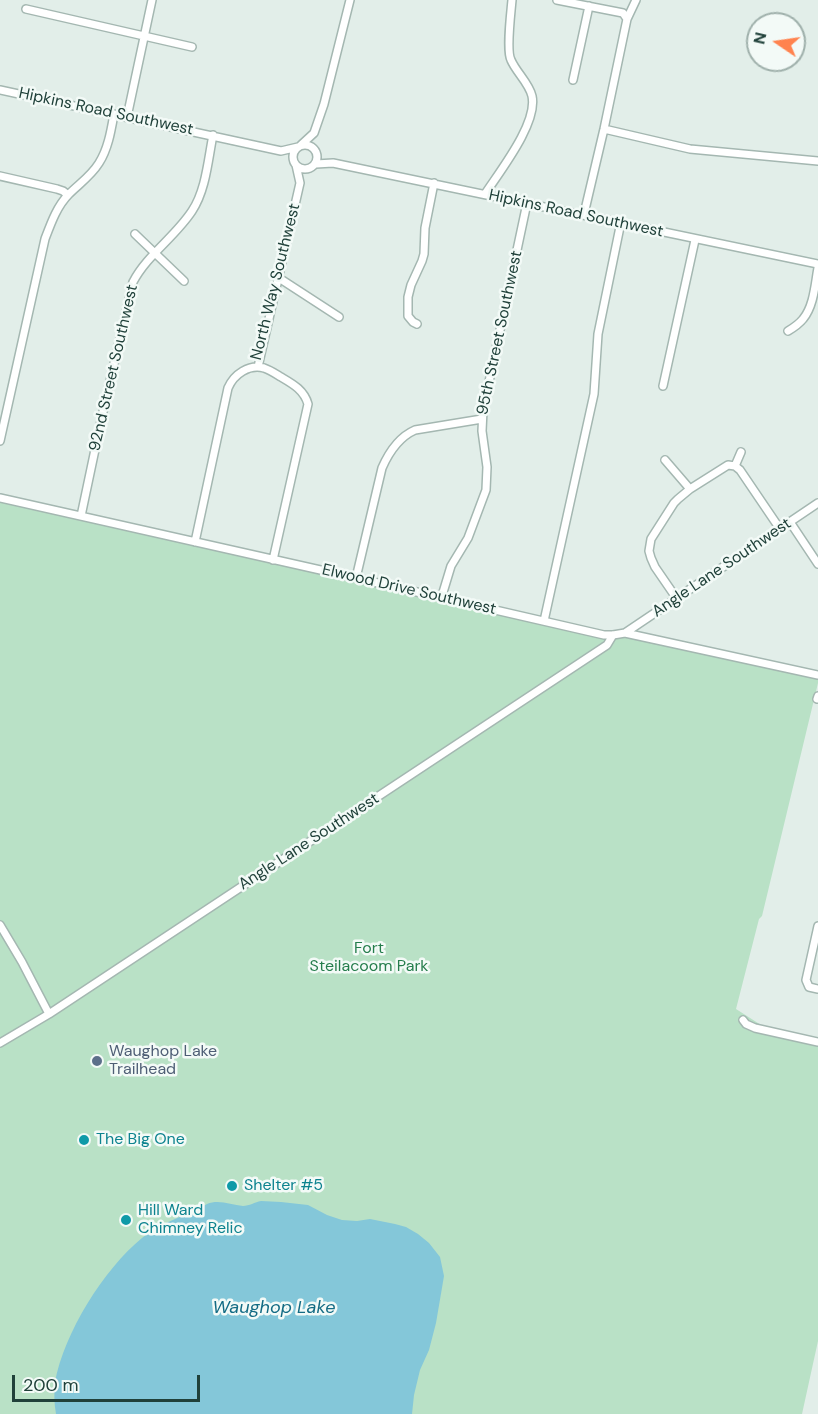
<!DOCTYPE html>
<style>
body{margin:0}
#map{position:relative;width:818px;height:1414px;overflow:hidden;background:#e2eee9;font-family:"DM Sans",sans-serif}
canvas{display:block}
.north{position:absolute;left:746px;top:12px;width:60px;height:60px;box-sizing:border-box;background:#f3faf7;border:2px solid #9fb0ab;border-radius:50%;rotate:283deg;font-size:16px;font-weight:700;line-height:24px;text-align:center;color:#20413a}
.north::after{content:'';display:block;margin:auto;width:21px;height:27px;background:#ff834f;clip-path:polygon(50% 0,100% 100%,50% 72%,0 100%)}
.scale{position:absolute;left:12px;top:1375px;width:188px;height:27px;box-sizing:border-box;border:3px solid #20413a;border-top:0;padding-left:8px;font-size:18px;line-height:21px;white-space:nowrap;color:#20413a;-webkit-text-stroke:4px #f3faf7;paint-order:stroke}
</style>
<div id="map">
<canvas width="818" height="1414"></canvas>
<div class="north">N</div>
<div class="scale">200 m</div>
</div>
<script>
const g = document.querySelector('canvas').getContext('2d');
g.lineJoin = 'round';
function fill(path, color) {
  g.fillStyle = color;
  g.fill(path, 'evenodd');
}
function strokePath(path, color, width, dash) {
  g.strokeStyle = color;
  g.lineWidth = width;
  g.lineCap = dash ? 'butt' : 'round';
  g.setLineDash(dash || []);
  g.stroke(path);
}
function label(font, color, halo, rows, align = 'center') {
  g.font = font + ' "DM Sans",sans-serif';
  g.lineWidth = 5;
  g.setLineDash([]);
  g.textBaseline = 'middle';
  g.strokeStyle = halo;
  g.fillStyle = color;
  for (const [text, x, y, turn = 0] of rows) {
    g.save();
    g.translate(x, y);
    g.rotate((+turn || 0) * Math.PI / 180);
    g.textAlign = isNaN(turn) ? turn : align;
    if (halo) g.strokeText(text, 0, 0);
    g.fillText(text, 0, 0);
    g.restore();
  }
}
fill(new Path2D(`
 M0 501 818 677V683L762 916 759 919 736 1009 772 1032 818 1042V1341L802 1414H0Z`), '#b9e1c6');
fill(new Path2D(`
 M261 1201 281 1202 308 1205 327 1215 342 1220 357 1221 370 1219 395 1224 406 1227 418 1234 429 1243 440 1257 444 1276 436 1323 429 1350 420 1370 414 1395 412 1414H56C54 1403 54 1393 55 1382 64 1333 104 1269 142 1238 158 1225 177 1218 195 1211 199 1209 203 1206 207 1204 219 1199 231 1205 243 1206 249 1206 255 1202 261 1201Z`), '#84c7d9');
const minor = new Path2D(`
 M557 0 623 13 627 19
 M26 9 192 47
 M573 80 589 6
 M0 90 281 151 298 147
 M127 117 152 0
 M604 129 690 149 818 161
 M293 157a12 12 0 1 1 24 0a12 12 0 1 1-24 0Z
 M301 145 314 133 324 104 350 0
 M316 164 333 163 818 264
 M0 176 57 189 63 191 68 195
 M485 194C500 171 538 123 532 96 529 83 516 72 511 60 506 51 511 12 512 0
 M584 214 604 129 627 19 636 0
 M135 234 184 281
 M279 278 339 317
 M417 324 413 322 408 316V297L411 285 422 261 424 254 425 228 434 183
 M788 331C793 328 799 324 803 319 814 306 815 284 818 268
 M258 367 300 183 296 165
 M663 386 695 240
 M0 441 45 239C51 223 57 206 69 194 79 184 91 176 99 163 108 149 111 131 114 114
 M665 460 690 489
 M735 466 741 452
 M0 498 356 578 604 635H613L625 633 818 675
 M81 516 104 407 133 282C147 255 175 237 192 211 206 190 208 160 213 135
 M790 522 818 564
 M195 542 228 388C234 374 249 364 264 368 270 370 276 374 281 377 293 384 304 390 308 404L273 560
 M356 578 382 468C389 452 399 437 415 430L482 419
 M441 599 451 566 468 538 486 490 487 467 482 431 483 410 527 203
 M677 599 655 567 651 558 649 551 651 539 674 503 678 499 690 489 728 465 735 466 740 470 780 529
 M544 621 594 394 598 334 621 222
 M625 633 818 503
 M817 699 818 696
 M0 925 22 962 49 1014
 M818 926 806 980 809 987 818 989
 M743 1020 746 1024 755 1028 818 1042
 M0 1043 49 1014 607 645 613 635`);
strokePath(minor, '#a4b7b1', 10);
strokePath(minor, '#fff', 7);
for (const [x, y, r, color] of [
 [97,1061,6,"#5c6f8a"],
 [84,1140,6,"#0f9aa8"],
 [232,1186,6,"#0f9aa8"],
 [126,1220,6,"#0f9aa8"]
]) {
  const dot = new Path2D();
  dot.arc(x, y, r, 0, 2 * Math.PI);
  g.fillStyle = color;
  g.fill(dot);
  strokePath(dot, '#f3faf7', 2);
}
label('16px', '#20413a', '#f3faf7', [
 ["Hipkins Road Southwest",106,112,12],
 ["Hipkins Road Southwest",576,214,12],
 ["North Way Southwest",276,282,-76],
 ["95th Street Southwest",500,333,-78],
 ["92nd Street Southwest",114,368,-77],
 ["Angle Lane Southwest",722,568,-34],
 ["Elwood Drive Southwest",409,590,13],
 ["Angle Lane Southwest",309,842,-33]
]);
label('16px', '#257d4c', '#f3faf7', [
 ["Fort",369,949],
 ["Steilacoom Park",369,967]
]);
label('16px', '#4e5e75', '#f3faf7', [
 ["Waughop Lake",109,1052],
 ["Trailhead",109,1070]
], 'left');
label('16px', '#0d838f', '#f3faf7', [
 ["The Big One",96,1140],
 ["Shelter #5",244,1186],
 ["Hill Ward",138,1211],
 ["Chimney Relic",138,1229]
], 'left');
label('italic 18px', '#136b84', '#f3faf7', [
 ["Waughop Lake",274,1308]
]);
</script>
